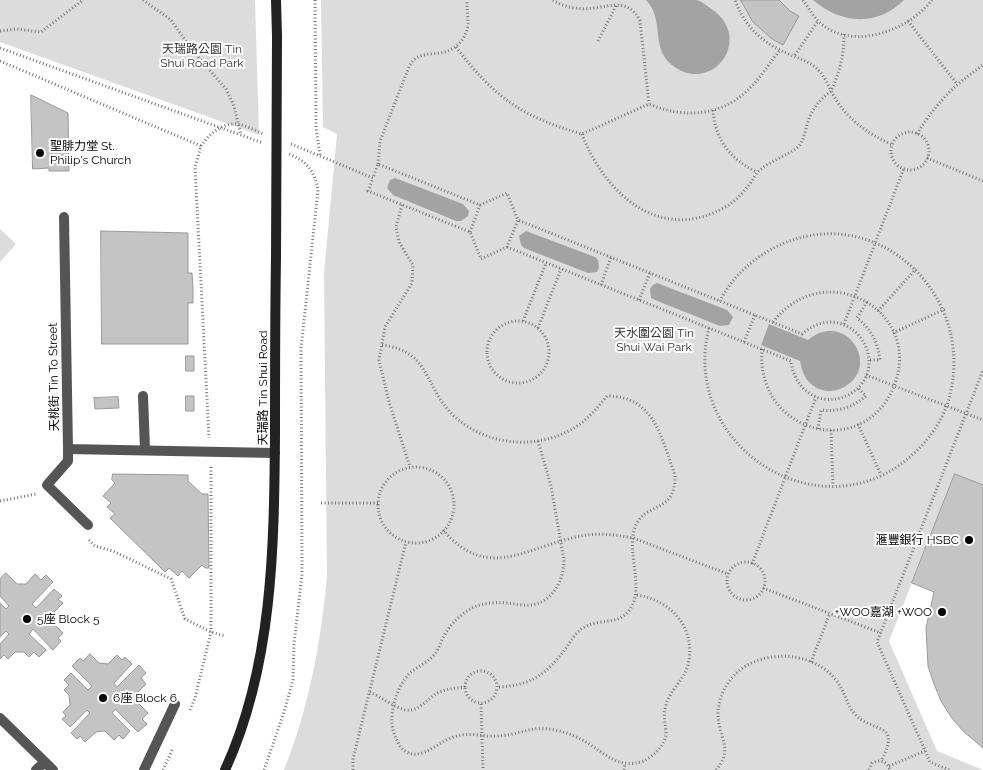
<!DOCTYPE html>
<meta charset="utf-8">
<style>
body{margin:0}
canvas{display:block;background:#fff}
</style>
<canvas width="983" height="770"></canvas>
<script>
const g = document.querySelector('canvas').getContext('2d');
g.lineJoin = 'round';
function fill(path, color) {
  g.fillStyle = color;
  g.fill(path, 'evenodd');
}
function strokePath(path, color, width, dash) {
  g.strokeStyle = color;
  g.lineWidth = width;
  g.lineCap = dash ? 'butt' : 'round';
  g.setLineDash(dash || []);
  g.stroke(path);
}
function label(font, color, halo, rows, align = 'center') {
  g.font = font + ' Raleway,"Noto Sans TC",sans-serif';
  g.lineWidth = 4;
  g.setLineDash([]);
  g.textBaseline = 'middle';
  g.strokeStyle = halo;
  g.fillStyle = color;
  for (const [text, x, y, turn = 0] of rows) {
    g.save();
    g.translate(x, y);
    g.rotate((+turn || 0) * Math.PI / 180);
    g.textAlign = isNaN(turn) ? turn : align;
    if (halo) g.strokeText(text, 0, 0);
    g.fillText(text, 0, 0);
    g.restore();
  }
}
fill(new Path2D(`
 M0 0H255L259 135 0 42Z
 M321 0H983V485L955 474 889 641 937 751 983 770H284C309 708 321 642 327 576L324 273 337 134 323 127Z
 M0 229 16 244 0 262Z`), '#dcdcdc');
fill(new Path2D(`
 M646 0C659 0 686 0 696 0 702 1 708 7 713 10 754 40 711 96 672 65 650 48 665 19 646 0Z
 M813 0H904C877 27 841 24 813 0Z
 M395 178 463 204 469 211 468 216 461 221H456L393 195 387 188 390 180Z
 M526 231 595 257 598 260 599 268 597 272 588 273 524 248 521 245 519 236Z
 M657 283 727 310 733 317 729 325 720 326 655 300 651 298 650 289 653 285Z
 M769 324 808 340C846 309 882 367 844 387 837 391 829 392 822 390 808 386 802 374 800 361L761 345Z`), '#a3a3a3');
const building = new Path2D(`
 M741 0H779L790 11 799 16 783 45 772 39 753 22Z
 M31 95 68 113 69 171H49V168L33 169Z
 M101 231 188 233V273H192L193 287V303H188V344H102Z
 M186 356H194V371H186Z
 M186 396H194V411H186Z
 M118 397 119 408 95 409 94 398Z
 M113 474 188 475V481L202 494H208L209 568H205L202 565 189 578 182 571 178 576 169 568 165 572 110 518 115 514 107 507 111 503 103 496 115 483 112 480Z
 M955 474 983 485V748L963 731 951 717 941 701 934 684 928 666 926 628 934 592 912 583Z
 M6 573 17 584H26L35 574 41 580 46 575 53 582 32 604 36 608 54 589 62 596 58 599 63 603 53 613 54 624 63 633 58 638 61 641 53 650 33 629 29 634 46 650 39 657 34 652 29 657 24 652H15L8 659 4 655 0 659V644L9 634 6 631 0 637V603L6 609 9 606 0 596V579Z
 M90 654 99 663 108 664 117 655 122 660 125 657 132 664 114 683 117 687 139 665 146 673 141 678 146 684 137 693V702L148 713 142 719 147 724 138 732 115 709 112 713 130 731 123 739 119 735 114 740 105 731 96 732 85 742 80 736 77 739 71 733 90 713 87 710 70 727 62 719 66 716 63 712 70 705 69 695 64 690 69 685 64 680 71 673 88 690 92 686 72 666 80 658 83 661Z`);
fill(building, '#c4c4c4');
strokePath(building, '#999', 1);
strokePath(new Path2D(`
 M143 0 171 20 192 50 226 89 234 106 241 135
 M315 0 316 127 320 155
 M553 0C565 8 580 10 594 8 614 5 630 0 640 21L649 104
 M803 0C808 7 813 16 819 22 852 52 908 31 932 0
 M908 21 957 84
 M0 31 17 29 41 32 83 0
 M844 34C844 55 840 72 831 91 845 118 866 133 893 145
 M598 41 617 4
 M456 47C494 97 522 117 582 134L649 104C682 118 718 117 746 92 759 80 769 64 780 50
 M0 48 263 143
 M795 55 818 21
 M0 61 201 146 195 167 209 438
 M713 110C715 140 731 160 757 172
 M891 151a19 19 0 1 1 38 0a19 19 0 1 1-38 0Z
 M582 134C605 195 662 245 727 206 735 201 743 193 749 185 753 180 755 174 760 170 771 160 790 155 799 146 804 139 805 132 807 125 811 110 819 100 831 91 817 58 804 63 778 49 757 38 743 22 735 0
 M917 134C937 102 952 87 983 65
 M291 144 373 178 378 164 480 205 507 193 518 220 507 247 481 259 470 232 368 191 373 178
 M201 146C209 134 222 123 237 124 246 125 256 131 264 134
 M927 158 983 181
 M378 164 380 141 409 67C416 53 426 55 439 53 454 52 467 39 468 24 468 16 467 8 467 0
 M402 205 396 227 399 242 413 265 412 283 385 327 379 360 389 402 410 467
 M470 232 480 205
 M507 247 791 361C793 377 801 390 816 397 827 401 840 400 850 394 897 365 848 294 802 334L518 220
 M601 285 611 257
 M639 300 650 273
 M867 302 857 318C871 329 878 342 880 360H869
 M878 311 916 269
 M523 321 546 263
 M487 352a31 31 0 1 1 62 0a31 31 0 1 1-62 0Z
 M844 324 904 168
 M538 328 561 269
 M709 328C679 444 818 536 910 457 926 443 940 425 947 405 983 296 872 193 770 250 749 262 731 279 720 301
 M893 333 945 309
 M744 342 755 315
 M382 345C430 351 424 385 451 413 483 446 536 451 574 428 588 420 597 408 607 396 655 396 661 438 675 475 676 514 647 501 636 525 626 547 641 578 634 601 624 629 601 616 583 628 576 632 571 641 566 648 547 674 531 686 497 687
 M762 349C755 435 865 461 894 386 924 311 825 255 773 322
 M866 375 983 420
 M858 424 881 475
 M818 429 821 410C839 412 853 407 866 396L858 388
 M831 430 833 486
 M538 441 551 486 564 560C564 583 549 608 523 605 506 603 492 600 474 607 462 613 450 624 444 636 440 643 439 650 433 656 426 664 416 667 409 674 397 687 391 708 392 724 393 732 396 739 400 746 412 762 428 751 441 743 447 739 455 736 462 735 474 733 485 737 497 736 510 736 522 731 534 729 552 727 571 733 586 742 605 753 618 770 644 761 654 756 667 743 666 732 665 722 663 715 666 705 670 690 684 680 688 665 697 628 670 599 636 595
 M378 505a38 38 0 1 1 76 0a38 38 0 1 1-76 0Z
 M0 501 36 494
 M321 503H378
 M443 530C486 580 522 550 572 538 593 532 613 534 633 538L728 574
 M89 540 95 546 113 551 171 579 185 619 211 632 225 636
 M727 581a19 19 0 1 1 38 0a19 19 0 1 1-38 0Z
 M752 564 816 397
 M763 588 881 633
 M811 662 830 613
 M465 687a16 16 0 1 1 32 0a16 16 0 1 1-32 0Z
 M370 692C381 697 395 708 406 710 419 712 427 699 437 693 446 689 455 688 465 687
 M481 704 483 770
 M190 710 195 698 211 632V465
 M889 766 925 751
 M163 770 173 748
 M264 770 283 715 293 680 294 644 302 574 301 349 318 190C315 171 306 161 289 154
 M353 770V759L406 542
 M624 770 625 764
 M716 770C731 752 723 743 719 724 715 704 724 683 740 670 767 649 814 652 836 680 845 691 846 704 854 713 871 734 903 720 881 761
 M869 770 872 763C880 759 887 761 890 770
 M949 770 930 762 877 642 983 370`), '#777', 3, [1, 2.5]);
strokePath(new Path2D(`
 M143 396 145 450
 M68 449V461L47 485 88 525
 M0 718 45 762
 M36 770 45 762 53 770
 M144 770 175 704`), '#555', 10);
strokePath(new Path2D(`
 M64 217 68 449 275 453`), '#555', 10);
strokePath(new Path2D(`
 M276 0 277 36
 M225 770C273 666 274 547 275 435 275 376 275 316 276 257`), '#222', 10);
strokePath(new Path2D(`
 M276 257 277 36`), '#222', 10);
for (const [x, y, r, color] of [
 [40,153,5,"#000"],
 [969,540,5,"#000"],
 [942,612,5,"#000"],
 [27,619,5,"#000"],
 [103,698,5,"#000"]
]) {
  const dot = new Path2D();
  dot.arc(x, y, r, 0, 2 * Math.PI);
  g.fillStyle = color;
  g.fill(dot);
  strokePath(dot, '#fff', 2);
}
label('12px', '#333', '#fff', [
 ["天瑞路公園 Tin",202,49],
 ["Shui Road Park",202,63],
 ["天水圍公園 Tin",654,333],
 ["Shui Wai Park",654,347]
]);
label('12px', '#000', '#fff', [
 ["聖腓力堂 St.",50,146],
 ["Philip's Church",50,160],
 ["滙豐銀行 HSBC",959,540,"right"],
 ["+WOO嘉湖 +WOO",932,612,"right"],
 ["5座 Block 5",37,619],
 ["6座 Block 6",113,698]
], 'left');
label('12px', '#000', '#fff', [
 ["天桃街 Tin To Street",54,377,-91],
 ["天瑞路 Tin Shui Road",263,388,-90]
]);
</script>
